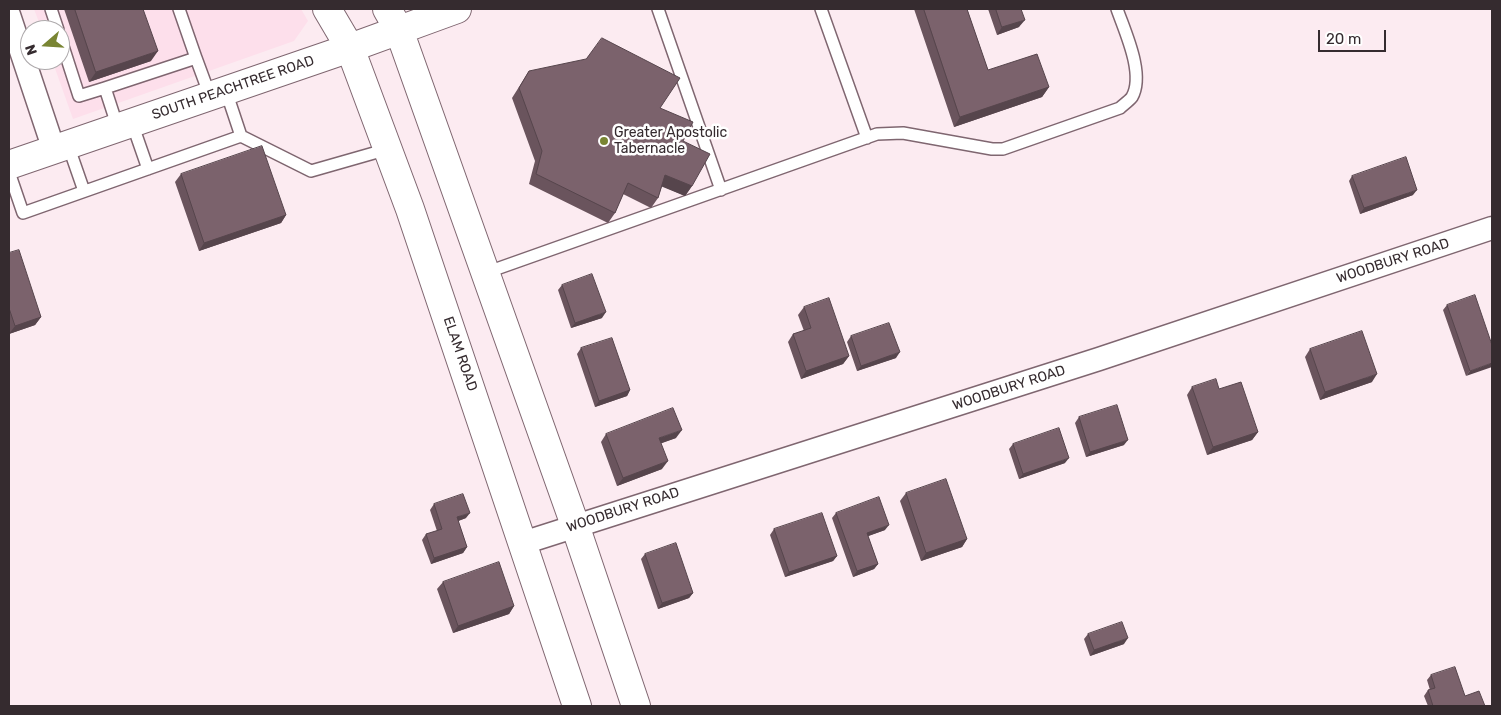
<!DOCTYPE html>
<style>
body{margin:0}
#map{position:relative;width:1501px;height:715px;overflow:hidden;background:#fcebf1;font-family:Rubik,sans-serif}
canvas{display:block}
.frame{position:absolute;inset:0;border:10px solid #352b2f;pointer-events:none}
.north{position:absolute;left:20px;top:20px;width:50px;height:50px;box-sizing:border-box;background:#fff;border:1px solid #aeaaac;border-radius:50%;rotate:251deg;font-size:14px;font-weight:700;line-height:20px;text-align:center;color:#352b2f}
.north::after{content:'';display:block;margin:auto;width:18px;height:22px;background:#798533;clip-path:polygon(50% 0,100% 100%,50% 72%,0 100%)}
.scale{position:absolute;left:1318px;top:30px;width:68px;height:22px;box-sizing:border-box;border:2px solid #352b2f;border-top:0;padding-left:6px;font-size:15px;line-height:18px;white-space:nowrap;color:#352b2f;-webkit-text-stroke:4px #fff;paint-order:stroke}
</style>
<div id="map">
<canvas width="1501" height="715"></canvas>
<div class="frame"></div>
<div class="north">N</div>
<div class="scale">20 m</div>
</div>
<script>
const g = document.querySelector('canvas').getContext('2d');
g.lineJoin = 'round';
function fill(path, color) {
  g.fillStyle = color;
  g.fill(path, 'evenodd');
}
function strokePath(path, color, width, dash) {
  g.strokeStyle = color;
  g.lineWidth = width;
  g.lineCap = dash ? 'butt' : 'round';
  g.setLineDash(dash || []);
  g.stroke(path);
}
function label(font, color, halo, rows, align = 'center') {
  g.font = font + ' Rubik,sans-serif';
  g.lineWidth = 5;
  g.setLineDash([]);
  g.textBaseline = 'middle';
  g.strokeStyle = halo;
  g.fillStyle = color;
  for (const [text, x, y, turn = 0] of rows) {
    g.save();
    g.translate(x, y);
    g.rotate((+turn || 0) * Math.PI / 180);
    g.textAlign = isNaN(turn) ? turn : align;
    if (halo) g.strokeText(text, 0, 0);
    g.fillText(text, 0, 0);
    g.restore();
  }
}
fill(new Path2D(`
 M34 9H301L308 21 294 41 73 119 52 60H60V30H42Z`), '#fddfeb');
const service = new Path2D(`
 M51 9 58 30
 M658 9 721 190
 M821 9 867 138
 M60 37 79 96 105 88
 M196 58 210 96
 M226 91 241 136 311 171 388 149
 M132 123 148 169
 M118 128 105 88 196 58 179 9
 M68 145 84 191
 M9 172 23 213 241 136
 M485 273 877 134 903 133 992 149H1003L1120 108C1123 105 1129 101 1132 97 1145 74 1125 32 1117 9`);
const minor = new Path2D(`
 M9 15 54 150
 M523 543 1099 359 1492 228`);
const secondary = new Path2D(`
 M327 9 350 48 410 209 577 706
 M387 9 399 30 575 525 636 706
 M9 165 350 48 457 9`);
strokePath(service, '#7f6670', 14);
strokePath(minor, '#7f6670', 25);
strokePath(secondary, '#7f6670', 30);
strokePath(service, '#fff', 11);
strokePath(minor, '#fff', 22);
strokePath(secondary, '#fff', 28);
fill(new Path2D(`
 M64 9H143L151 61 89 82Z
 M914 9H967L988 70 1049 87 1042 97 954 127Z
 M988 9H1023H1021L1019 27 997 35Z
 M529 71 660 108 683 141 692 186 685 196 662 186 658 198 651 208 623 194 615 213 608 223 529 184 535 161 512 98Z
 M181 174 286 215 281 223 199 251 175 182Z
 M1352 176 1413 195 1360 214 1349 181Z
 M9 253 41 317 35 325 9 334Z
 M562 285 602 318 571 328 558 290Z
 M1447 305 1492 345 1466 376 1443 310Z
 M804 307 849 356 843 364 801 379 788 342 793 334 804 331 798 315Z
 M851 336 896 358 857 371 847 342Z
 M581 348 630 390 627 396 595 407 577 354Z
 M1310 349 1372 382 1320 400 1305 357Z
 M1192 387 1219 389 1258 432 1252 440 1207 455 1187 395Z
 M1079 417 1124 445 1086 457 1075 423Z
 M606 434 676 438 661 443 662 469 617 486 601 442Z
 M1013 444 1065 463 1019 479 1009 449Z
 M906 493 967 539 962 547 921 561 900 501Z
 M434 504 466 518 458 521 467 547 463 553 431 564 422 540 426 534 437 531 430 510Z
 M836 513 885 530 868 536 878 564 874 569 853 577 832 518Z
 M774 529 837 556 833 561 785 577 770 535Z
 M645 554 693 593 689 598 658 609 641 559Z
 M443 582 514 606 509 614 453 633 437 589Z
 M1088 634 1124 644 1090 656 1084 639Z
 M1431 675 1465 696 1485 706H1428L1424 696 1428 690H1430L1427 680Z`), '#6a545d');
fill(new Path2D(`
 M1025 20 1019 27 997 35 1002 27Z
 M158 51 151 61 89 82 96 72Z
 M1049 87 1042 97 954 127 960 117Z
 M665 175 692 186 685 196 658 185Z
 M1417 190 1413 195 1360 214 1364 208Z
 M286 215 281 223 199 251 204 243Z
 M606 312 602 318 571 328 575 323Z
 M41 317 35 325 9 334 15 326Z
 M900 352 896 358 857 371 861 366Z
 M849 356 843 364 801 379 806 371Z
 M1492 363V367L1466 376 1470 371Z
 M1377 374 1372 382 1320 400 1325 392Z
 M630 390 627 396 595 407 599 401Z
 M682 430 676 438 654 446 659 438Z
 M1258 432 1252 440 1207 455 1213 447Z
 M1128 440 1124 445 1086 457 1090 452Z
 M1069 458 1065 463 1019 479 1023 474Z
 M668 461 662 469 617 486 623 478Z
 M470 513 466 518 453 523 457 517Z
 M889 525 885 530 863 538 867 533Z
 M967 539 962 547 921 561 926 553Z
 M467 547 463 553 431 564 434 558Z
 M837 556 833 561 785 577 789 572Z
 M878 564 874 569 853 577 857 571Z
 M693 593 689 598 658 609 662 603Z
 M514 606 509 614 453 633 458 626Z
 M1128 638 1124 644 1090 656 1094 650Z`), '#56454c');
const building = new Path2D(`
 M75 9H143L158 51 96 72Z
 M924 9H967L988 70 1037 54 1049 87 960 117Z
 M996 9H1021L1025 20 1002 27Z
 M602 38 680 78 660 108 693 122 683 141 710 154 692 186 665 175 658 198 628 183 615 213 536 174 542 151 519 88 529 71 586 59Z
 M262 146 286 215 204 243 181 174Z
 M1406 157 1417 190 1364 208 1352 176Z
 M19 250 41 317 15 326 9 308V253Z
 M592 274 606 312 575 323 562 285Z
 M1475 295 1492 345V363L1470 371 1447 305Z
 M829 298 849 356 806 371 793 334 811 328 804 307Z
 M889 323 900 352 861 366 851 336Z
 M1362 331 1377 374 1325 392 1310 349Z
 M612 338 630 390 599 401 581 348Z
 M1216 379 1219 389 1241 382 1258 432 1213 447 1192 387Z
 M1117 405 1128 440 1090 452 1079 417Z
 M673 408 682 430 659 438 668 461 623 478 606 434Z
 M1059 428 1069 458 1023 474 1013 444Z
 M946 479 967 539 926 553 906 493Z
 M463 494 470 513 457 517 467 547 434 558 426 534 442 529 434 504Z
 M879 497 889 525 867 533 878 564 857 571 836 513Z
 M822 513 837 556 789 572 774 529Z
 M676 543 693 593 662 603 645 554Z
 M499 562 514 606 458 626 443 582Z
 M1122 622 1128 638 1094 650 1088 634Z
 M1455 667 1465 696 1479 691 1485 706H1433L1428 690 1435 688 1431 675Z`);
fill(building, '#7b626c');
strokePath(building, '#56454c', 1);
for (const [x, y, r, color] of [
 [604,141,5,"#798533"]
]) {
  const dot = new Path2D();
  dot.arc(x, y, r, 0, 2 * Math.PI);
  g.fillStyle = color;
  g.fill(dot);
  strokePath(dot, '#fff', 2);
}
label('14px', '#352b2f', '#fff', [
 ["SOUTH PEACHTREE ROAD",233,88,-19],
 ["WOODBURY ROAD",1393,261,-18],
 ["ELAM ROAD",460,354,71],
 ["WOODBURY ROAD",1009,388,-18],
 ["WOODBURY ROAD",623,510,-18]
]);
label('14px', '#352b2f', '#fff', [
 ["Greater Apostolic",614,133],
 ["Tabernacle",614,149]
], 'left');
</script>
